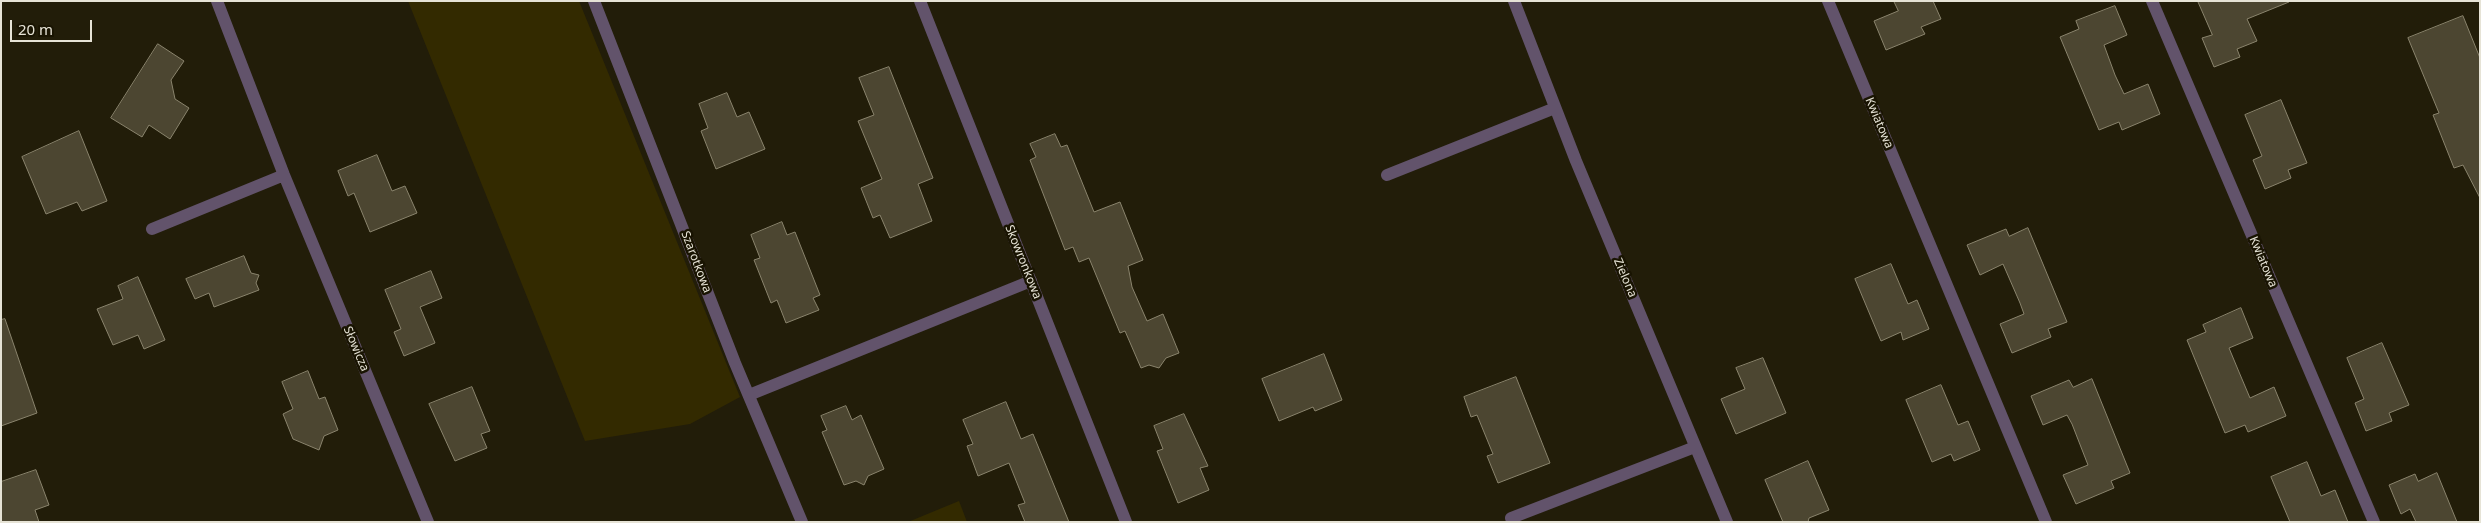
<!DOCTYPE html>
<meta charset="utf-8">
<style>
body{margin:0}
#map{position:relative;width:2481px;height:523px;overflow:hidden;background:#221d09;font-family:"Noto Sans",sans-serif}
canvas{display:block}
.frame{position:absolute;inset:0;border:2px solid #e6e3d6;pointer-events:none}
.scale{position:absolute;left:10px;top:20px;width:82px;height:22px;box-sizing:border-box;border:2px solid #e6e3d6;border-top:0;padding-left:6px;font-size:15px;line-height:18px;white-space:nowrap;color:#e6e3d6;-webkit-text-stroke:4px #191402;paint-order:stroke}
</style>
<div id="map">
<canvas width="2481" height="523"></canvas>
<div class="frame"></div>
<div class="scale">20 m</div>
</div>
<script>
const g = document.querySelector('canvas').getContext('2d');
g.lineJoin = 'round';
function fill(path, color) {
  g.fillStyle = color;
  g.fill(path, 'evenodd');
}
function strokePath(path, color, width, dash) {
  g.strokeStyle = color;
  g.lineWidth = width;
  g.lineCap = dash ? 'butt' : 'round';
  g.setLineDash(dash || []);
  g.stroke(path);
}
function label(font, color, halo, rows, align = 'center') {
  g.font = font + ' "Noto Sans",sans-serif';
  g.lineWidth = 5;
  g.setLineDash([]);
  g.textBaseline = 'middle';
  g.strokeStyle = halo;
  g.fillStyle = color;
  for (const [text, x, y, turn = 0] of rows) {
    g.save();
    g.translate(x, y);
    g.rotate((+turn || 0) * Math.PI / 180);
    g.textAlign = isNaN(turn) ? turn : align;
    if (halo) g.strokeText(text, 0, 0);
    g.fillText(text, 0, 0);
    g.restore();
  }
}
fill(new Path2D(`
 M408 1H579L740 397 690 424 585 441Z
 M959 501 967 522H908Z`), '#332a00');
const building = new Path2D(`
 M1894 1H1933L1941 19 1921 27 1925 34 1886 50 1874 21 1898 11Z
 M2198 1H2289V2L2247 19 2257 41 2237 49 2240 57 2214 67 2202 38 2212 35Z
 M2115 6 2127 35 2104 45 2115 75 2124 94 2148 84 2160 114 2122 130 2119 122 2099 130 2060 37 2079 29 2076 21Z
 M2463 16 2480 58V198L2463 165 2454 168 2433 115 2439 113 2408 38Z
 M158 44 184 61 171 80 175 99 189 108 170 139 149 125 142 137 111 118Z
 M889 67 933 178 918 184 932 221 890 238 880 215 873 218 861 188 882 179 858 121 874 115 859 78Z
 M727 93 737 117 749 112 765 149 716 169 701 131 708 128 699 104Z
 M2281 100 2307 163 2288 170 2291 178 2265 189 2253 160 2262 156 2245 115Z
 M79 131 107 201 82 211 77 202 46 214 22 157Z
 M1055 134 1061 147 1067 145 1094 212 1120 202 1143 260 1128 266 1132 287 1147 321 1163 314 1179 353 1166 358 1159 368 1149 365 1141 368 1125 331 1120 333 1089 258 1079 262 1073 247 1065 250 1030 160 1036 157 1030 144Z
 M377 155 392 191 405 186 417 213 370 232 354 193 348 196 338 171Z
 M782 222 787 235 795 232 820 295 813 298 819 310 786 323 777 300 771 303 754 260 760 258 751 235Z
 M2028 228 2067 322 2048 329 2051 337 2012 353 2000 324 2024 314 2020 303 2003 264 1980 275 1967 245 2006 229 2009 236Z
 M244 256 251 273 259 275 256 283 259 290 214 307 209 293 195 299 186 279Z
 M1891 264 1908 304 1917 300 1929 329 1903 340 1901 332 1881 341 1855 279Z
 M431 271 442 298 420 307 435 343 404 356 394 332 401 329 385 290Z
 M138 277 165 340 144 349 138 335 113 345 97 309 123 299 118 286Z
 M2241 308 2253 338 2229 348 2239 372 2250 398 2274 387 2286 416 2248 432 2245 425 2225 433 2187 340 2206 332 2203 325Z
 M5 319 37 413 1 426V320Z
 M2382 343 2409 405 2389 413 2392 421 2366 431 2355 403 2364 399 2347 358Z
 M1324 354 1342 400 1315 411 1313 407 1279 421 1262 379Z
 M1763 358 1786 413 1736 434 1721 399 1745 389 1736 368Z
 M308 371 319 399 325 397 338 430 324 436 319 450 293 439 283 414 293 409 282 382Z
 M1516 377 1550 463 1498 483 1487 456 1493 454 1477 415 1471 417 1464 397Z
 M2092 379 2130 473 2111 481 2114 488 2076 504 2063 475 2088 465 2072 424 2067 415 2043 425 2031 396 2069 380 2073 387Z
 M1941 385 1958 425 1968 421 1980 450 1954 461 1951 454 1932 462 1906 400Z
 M472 387 490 431 481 434 487 448 455 461 429 404Z
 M1006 402 1021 439 1033 434 1069 522H1025L1018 505 1025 503 1009 463 978 476 967 446 973 444 963 420Z
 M846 406 852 420 861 415 884 469 868 476 864 485 856 481 844 485 822 432 827 430 821 416Z
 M1184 414 1208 466 1200 468 1209 490 1178 503 1157 451 1163 449 1154 426Z
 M1808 461 1829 510 1809 518 1808 522H1783L1765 480Z
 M2307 462 2321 496 2335 490 2348 522H2290L2271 477Z
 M36 470 49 505 35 510 39 522H1V482Z
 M2437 473 2457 522H2416L2410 509 2401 514 2389 485 2415 474 2418 481Z`);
fill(building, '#4c4631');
strokePath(building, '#8a846d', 1);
strokePath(new Path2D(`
 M749 395 1031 281`), '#62536b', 12);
strokePath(new Path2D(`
 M217 1 284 175 428 522
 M594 1 735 363 802 522
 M920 1 1126 522
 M1514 1 1576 161 1727 522
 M1828 1 2046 522
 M2152 1 2374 522
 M1387 175 1555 108
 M152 229 284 175
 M1511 518 1695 447`), '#62536b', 12);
label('12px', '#e6e3d6', '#191402', [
 ["Kwiatowa",1879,123,67],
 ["Szarotkowa",696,262,69],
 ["Skowronkowa",1023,262,68],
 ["Kwiatowa",2263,262,67],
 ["Zielona",1625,278,67],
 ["Słowicza",356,349,67]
]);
</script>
